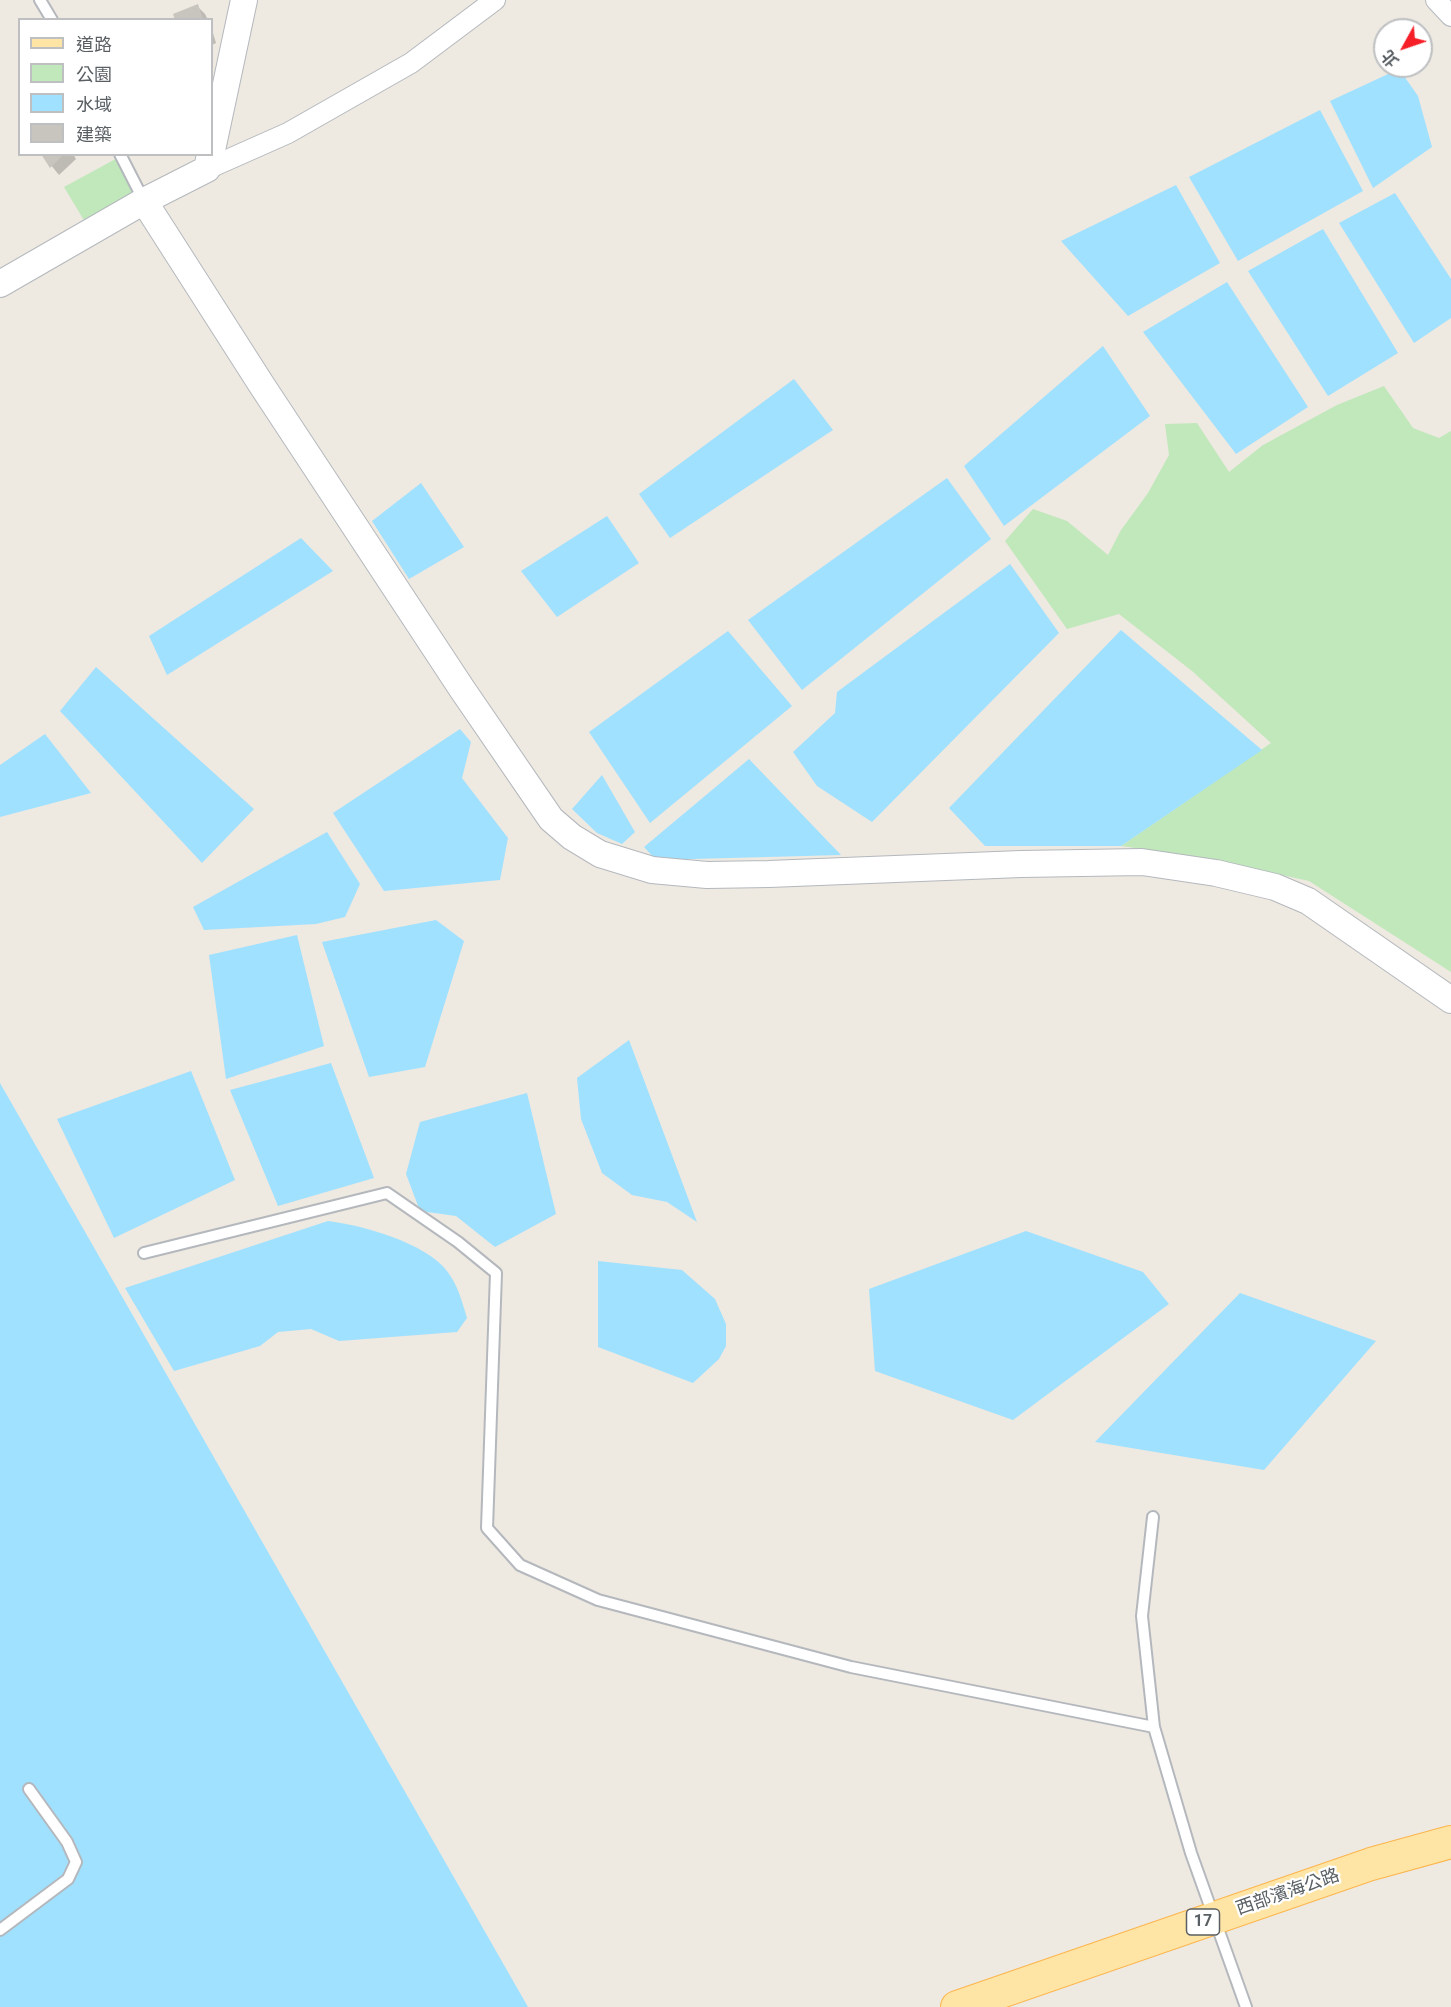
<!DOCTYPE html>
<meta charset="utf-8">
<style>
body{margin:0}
#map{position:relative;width:1451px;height:2007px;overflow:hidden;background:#eee9e1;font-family:Roboto,"Noto Sans TC",sans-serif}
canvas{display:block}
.legend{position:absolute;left:18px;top:18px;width:195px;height:138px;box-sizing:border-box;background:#fff;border:2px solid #bdbfc1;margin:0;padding:8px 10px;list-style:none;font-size:18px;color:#595f63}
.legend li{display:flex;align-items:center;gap:12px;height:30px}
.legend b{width:30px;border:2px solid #bdbfc1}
.north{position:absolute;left:1373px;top:18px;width:60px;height:60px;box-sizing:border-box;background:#fff;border:2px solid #bdbfc1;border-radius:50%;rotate:230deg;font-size:16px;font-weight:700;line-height:24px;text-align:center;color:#595f63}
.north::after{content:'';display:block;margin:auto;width:21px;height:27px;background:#f61f28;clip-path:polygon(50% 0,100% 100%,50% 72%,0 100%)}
</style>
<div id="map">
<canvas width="1451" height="2007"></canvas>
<ul class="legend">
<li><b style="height:8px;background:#ffe5a5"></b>道路</li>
<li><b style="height:16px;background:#c0e8bb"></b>公園</li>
<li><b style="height:16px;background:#a0e1ff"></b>水域</li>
<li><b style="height:16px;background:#c8c4be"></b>建築</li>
</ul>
<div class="north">北</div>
</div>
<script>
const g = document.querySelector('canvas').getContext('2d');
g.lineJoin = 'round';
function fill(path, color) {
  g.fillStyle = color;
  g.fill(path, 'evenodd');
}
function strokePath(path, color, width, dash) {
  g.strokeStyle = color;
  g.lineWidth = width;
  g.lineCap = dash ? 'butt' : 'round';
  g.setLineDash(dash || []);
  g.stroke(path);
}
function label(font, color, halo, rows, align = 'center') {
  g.font = font + ' Roboto,"Noto Sans TC",sans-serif';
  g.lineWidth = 4.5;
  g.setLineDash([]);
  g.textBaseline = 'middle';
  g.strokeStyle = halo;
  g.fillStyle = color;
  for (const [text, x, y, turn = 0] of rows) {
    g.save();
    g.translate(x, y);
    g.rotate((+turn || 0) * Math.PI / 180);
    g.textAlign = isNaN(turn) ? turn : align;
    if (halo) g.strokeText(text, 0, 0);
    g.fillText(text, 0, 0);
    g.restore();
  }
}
fill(new Path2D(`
 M121 156 144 201 91 232 64 187Z
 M1384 386 1413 428 1439 438 1451 431V972L1309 881 1199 857 1121 846 1271 743 1192 671 1119 614 1067 629 1005 541 1033 509 1067 521 1108 555 1121 530 1148 493 1169 455 1165 424 1197 423 1229 472 1263 445 1337 405Z`), '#c0e8bb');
fill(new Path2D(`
 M1399 69 1418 96 1432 147 1373 188 1330 101Z
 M1320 110 1363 191 1238 261 1189 177Z
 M1176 185 1220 263 1128 316 1061 241Z
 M1395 193 1451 279V318L1414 343 1339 223Z
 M1323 229 1398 353 1328 396 1248 271Z
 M1227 282 1308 407 1236 454 1143 332Z
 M1103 346 1150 416 1004 526 964 466Z
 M794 379 833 430 670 538 639 494Z
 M947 478 991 539 802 690 748 620Z
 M421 483 464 547 409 579 372 521Z
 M607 516 639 563 557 617 521 571Z
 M301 538 333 571 167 675 149 636Z
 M1010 564 1059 633 872 822 817 786 793 752 835 713 837 692Z
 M1121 630 1262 750 1121 846H985L949 808Z
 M728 631 792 706 650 823 589 732Z
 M96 667 254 809 202 863 60 711Z
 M460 729 471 742 462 778 508 838 500 880 384 891 333 813Z
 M45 734 91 793 0 817V765Z
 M749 759 841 855 656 860 644 847Z
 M602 775 635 832 622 844 597 833 572 809Z
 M327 832 360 884 345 917 316 924 204 930 193 907Z
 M436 920 464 941 425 1067 369 1077 322 942Z
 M297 935 324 1046 226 1079 209 955Z
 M629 1040 697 1222 667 1202 632 1195 602 1173 581 1119 577 1078Z
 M331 1063 374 1178 278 1206 230 1090Z
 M191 1071 235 1180 114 1238 57 1119Z
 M0 1083 528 2007H0Z
 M527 1093 556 1214 495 1247 456 1216 420 1211 406 1174 420 1122Z
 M328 1221C362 1225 426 1243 447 1271 458 1285 462 1302 467 1318L457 1332 339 1341 311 1329 278 1332 260 1346 174 1371 125 1288Z
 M1026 1231 1143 1272 1169 1304 1013 1420 875 1371 869 1289Z
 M598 1261 682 1270 715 1299 726 1324V1346L719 1359 693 1383 598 1347Z
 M1240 1293 1376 1341 1264 1470 1095 1442Z`), '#a0e1ff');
fill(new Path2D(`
 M197 6 205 14 208 20H176Z
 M212 30 216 43 212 45Z
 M42 154H73L76 159 59 175Z`), '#0003');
fill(new Path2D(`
 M198 4 203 20H175L173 14Z
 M41 154H64L50 168Z`), '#c8c4be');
const service = new Path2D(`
 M40 0 52 20
 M120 154 144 201
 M144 1253 387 1193 458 1242 496 1273 487 1528 520 1565 598 1600 851 1667 1154 1727
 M1153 1517 1142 1616 1154 1727 1191 1853 1246 2007
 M0 1930 68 1879 76 1862 67 1842 29 1789`);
const minor = new Path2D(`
 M1436 0 1451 16
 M207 169 288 133 411 63 495 0`);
const tertiary = new Path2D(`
 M212 150 244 0
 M144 201 207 169 210 154
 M0 284 144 201 261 384 462 689 551 819 572 837 600 854 652 870 707 875 769 874 1021 864 1142 862 1216 873 1275 887 1308 901 1451 1000`);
const primary = new Path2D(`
 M957 2007 1371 1864 1451 1842`);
strokePath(service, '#b4b8bd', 14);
strokePath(minor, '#b4b8bd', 22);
strokePath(tertiary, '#b4b8bd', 28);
strokePath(primary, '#fcb54c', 34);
strokePath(service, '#fff', 10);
strokePath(minor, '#fff', 20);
strokePath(tertiary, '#fff', 26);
strokePath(primary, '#ffe5a5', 32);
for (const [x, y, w] of [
 [1203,1922,33]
]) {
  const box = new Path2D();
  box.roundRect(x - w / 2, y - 13, w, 26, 4.5);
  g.fillStyle = '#fff';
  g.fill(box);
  strokePath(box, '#595f63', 1.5);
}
label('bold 16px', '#595f63', null, [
 ["17",1203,1922]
]);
label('18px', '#595f63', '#fff', [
 ["西部濱海公路",1288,1893,-19]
]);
</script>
